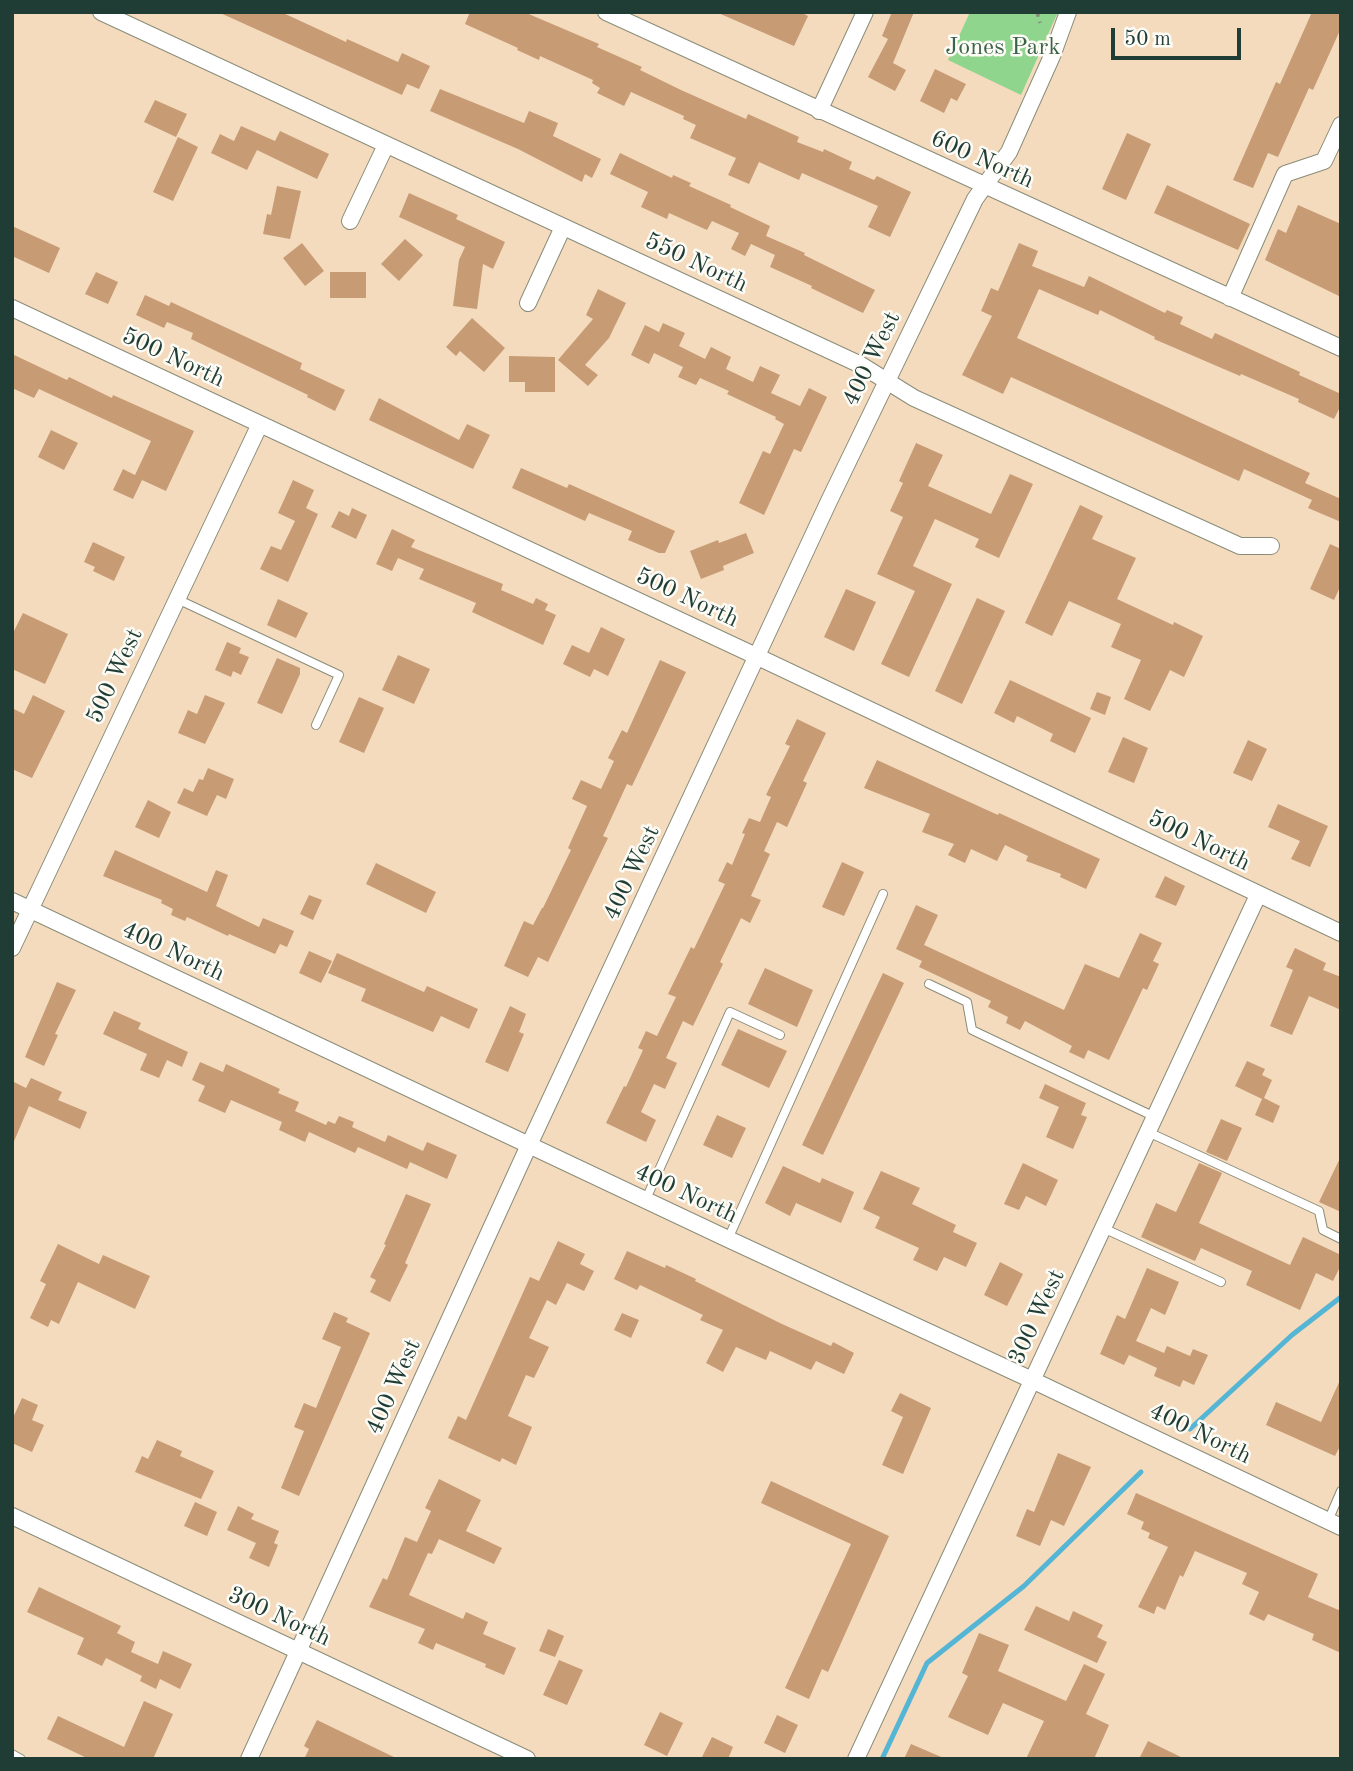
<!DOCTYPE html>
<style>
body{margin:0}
#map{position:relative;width:1353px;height:1771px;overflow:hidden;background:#f4dbbe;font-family:"Old Standard TT",serif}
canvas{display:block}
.frame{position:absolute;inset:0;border:14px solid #1f3d34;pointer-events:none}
.scale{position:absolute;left:1111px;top:28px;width:130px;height:32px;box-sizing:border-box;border:4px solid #1f3d34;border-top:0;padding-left:9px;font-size:21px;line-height:24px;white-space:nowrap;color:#1f3d34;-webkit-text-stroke:5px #fdfcf7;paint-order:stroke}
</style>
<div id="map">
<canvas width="1353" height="1771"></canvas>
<div class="frame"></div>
<div class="scale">50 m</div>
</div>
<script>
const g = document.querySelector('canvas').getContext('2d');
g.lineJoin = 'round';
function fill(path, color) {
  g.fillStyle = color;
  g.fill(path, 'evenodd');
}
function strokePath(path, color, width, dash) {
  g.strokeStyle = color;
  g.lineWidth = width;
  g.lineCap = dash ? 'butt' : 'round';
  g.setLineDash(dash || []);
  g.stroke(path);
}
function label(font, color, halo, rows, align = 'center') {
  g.font = font + ' "Old Standard TT",serif';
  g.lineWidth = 5;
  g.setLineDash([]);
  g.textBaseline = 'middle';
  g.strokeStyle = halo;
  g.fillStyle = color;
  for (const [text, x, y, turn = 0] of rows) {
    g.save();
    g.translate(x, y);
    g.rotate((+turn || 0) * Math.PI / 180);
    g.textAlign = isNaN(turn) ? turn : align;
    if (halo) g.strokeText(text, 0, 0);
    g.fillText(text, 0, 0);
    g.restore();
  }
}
fill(new Path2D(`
 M970 12H1058L1021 95 948 60Z`), '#90d58e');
strokePath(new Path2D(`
 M1190 1429 1292 1335 1341 1297
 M882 1759 927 1663 1024 1586 1141 1472`), '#55b5d4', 5);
fill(new Path2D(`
 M218 12H281L346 42 347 39 398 62 402 53 430 66 419 89 407 84 402 95Z
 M470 12H524L599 44 597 47 642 67 640 70 681 90 746 119 748 114 799 137 797 142 823 152 824 149 852 162 849 169 874 180 877 176 911 192 890 237 868 227 878 206 802 173 799 180 759 162 749 184 728 175 736 158 690 138 696 125 683 119 684 116 631 92 624 106 597 93 600 88 592 83 593 80 540 56 539 60 517 50 518 48 465 24Z
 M716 12H800L808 16 794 46Z
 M892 12H914L893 63 906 70 895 91 868 77 888 39 882 36Z
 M1312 12H1341V28L1313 90 1309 88 1278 157 1268 153 1253 188 1233 180 1276 82 1280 84Z
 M935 69 966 84 957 101 951 98 944 113 920 101Z
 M440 89 524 123 529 111 558 123 553 136 601 159 592 178 585 174 582 182 518 149 430 111Z
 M155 100 187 114 176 137 144 122Z
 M241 126 275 141 280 131 329 154 317 179 257 150 247 170 211 153 220 134 234 141Z
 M1127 133 1151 144 1126 200 1102 189Z
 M178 137 198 147 173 201 153 192Z
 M620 153 672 178 673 175 691 183 689 186 731 205 730 207 770 226 766 236 805 253 804 255 875 290 863 313 811 288 812 286 770 267 775 255 751 244 745 256 731 249 739 233 712 221 707 230 669 213 667 219 641 207 648 192 610 174Z
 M1167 185 1250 224 1238 250 1154 213Z
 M277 186 301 191 290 239 263 234 267 214 271 215Z
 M409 193 458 215 456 219 505 242 493 269 483 264 477 309 453 306 459 260 465 247 399 217Z
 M1298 205 1341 224V297L1265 260 1278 229 1286 233Z
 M12 226 60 248 49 273 12 256Z
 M405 239 423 255 399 281 381 264Z
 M302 243 324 271 305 286 283 258Z
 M1019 243 1038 251 1032 266 1084 287 1089 276 1165 313 1167 310 1183 317 1180 324 1212 339 1215 333 1300 372 1299 375 1341 394V405L1334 419 1298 402 1299 399 1241 374 1240 376 1154 339 1155 337 1100 310 1098 315 1039 289 1017 338 1310 473 1305 483 1341 499V522L1308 508 1312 500 1244 469 1239 481 1011 377 1003 394 962 375 992 316 981 311 991 288 998 291Z
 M96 272 118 282 108 304 85 294Z
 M330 272H366V298H330Z
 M598 289 626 303 609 338 585 365 598 375 588 386 558 360 593 319 586 315Z
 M145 295 169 306 171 302 302 363 300 369 345 390 335 411 307 397 308 395 191 339 193 333 167 322 164 328 136 315Z
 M472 318 505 348 484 372 460 351 456 356 446 347Z
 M663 323 685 333 679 346 705 359 711 347 731 357 726 369 753 382 760 366 780 375 771 393 800 406 809 388 827 397 801 452 794 449 764 515 739 503 763 451 770 454 784 424 775 419 776 417 727 394 729 391 700 378 696 385 678 377 683 367 654 353 649 364 631 355 645 325 659 332Z
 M12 354 67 380 69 377 112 398 113 395 194 431 166 491 142 480 133 499 113 490 123 469 135 475 151 441 39 389 34 398 12 388Z
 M509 356 555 357V392H525V382H509Z
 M379 398 459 440 467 424 490 435 473 469 369 420Z
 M51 430 78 443 64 470 38 457Z
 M916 443 943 455 928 486 991 514 1010 474 1033 484 999 558 975 547 979 539 935 519 913 566 952 584 909 677 881 664 915 591 877 574 903 517 890 511 903 483 899 481Z
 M521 468 567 488 569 484 675 531 665 553H659L628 540 632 531 589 513 585 521 512 488Z
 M293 480 314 490 306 508 318 514 288 582 260 569 271 546 281 550 295 521 278 513Z
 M1080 505 1103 516 1092 539 1136 558 1117 599 1173 625 1174 622 1203 636 1184 677 1170 670 1150 711 1124 699 1141 660 1111 647 1121 624 1069 601 1052 636 1025 623Z
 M352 508 367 515 356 539 331 527 339 511 349 516Z
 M392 529 415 540 411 547 503 584 501 590 533 604 536 598 548 604 545 610 556 615 543 645 472 612 476 603 419 579 424 569 398 558 392 571 376 564Z
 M746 533 754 553 723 566 724 570 701 579 690 551 718 540 719 543Z
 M93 542 125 557 114 581 93 571 95 567 84 562Z
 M1330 544 1341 549V585L1334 600 1310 589Z
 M846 589 876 602 854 651 824 637Z
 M977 598 1005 611 962 704 935 691Z
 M278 599 308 613 296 638 267 625Z
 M23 613 68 634 45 684 12 669V635Z
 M601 627 625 639 608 676 594 669 590 677 563 664 572 645 589 653Z
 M227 642 241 648 239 653 249 657 241 675 233 671 231 677 215 670Z
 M398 655 430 669 414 704 382 690Z
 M277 658 300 668V674L282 714 257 703Z
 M660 660 686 672 632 786 627 784 603 836 608 838 548 962 538 957 528 977 504 966 524 921 533 925 542 908H543L571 850 568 848 587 806 572 799 581 780 601 789 614 761 608 758 622 730 627 733Z
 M1010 680 1091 718 1075 753 1050 741 1053 734 1017 716 1014 723 994 713Z
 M1097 692 1111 697 1105 715 1090 709Z
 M33 695 65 711 32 778 12 769V708L24 714Z
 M205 695 225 703 205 744 178 733 188 710 197 714Z
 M359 697 384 708 364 753 339 742Z
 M797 719 826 733 803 781 807 783 787 827 777 822 764 851 770 854 751 896 761 900 750 923 741 918 720 962 723 964 693 1026 683 1021 666 1058 677 1063 665 1089 654 1084 641 1112 656 1120 646 1142 606 1123 624 1086 626 1087 643 1050 638 1048 646 1031 657 1036 676 997 668 994 691 947 694 949 725 884 718 881 727 862 732 865 745 834 742 833 749 818 760 822 771 797 766 795 790 746 785 744Z
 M1123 737 1148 748 1134 783 1108 772Z
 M1248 740 1267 749 1252 781 1233 773Z
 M877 760 998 815 999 813 1100 859 1086 889 1060 877 1061 874 1026 861 1028 856 1005 845 997 861 971 849 965 863 948 855 954 844 922 832 930 814 864 788Z
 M208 768 234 779 226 799 217 795 207 816 177 803 184 788 193 792 199 779 203 780Z
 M148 800 171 812 159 838 135 827Z
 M1278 804 1328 826 1310 867 1291 859 1300 841 1268 827Z
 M115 850 207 892 216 870 228 875 216 906 259 927 263 918 294 931 287 947 280 944 275 954 229 934 228 936 187 917 185 921 171 915 173 909 161 903 162 900 103 876Z
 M842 862 864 872 844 916 822 907Z
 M376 863 436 892 426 913 366 884Z
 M1165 876 1185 886 1176 906 1155 897Z
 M309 895 322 900 313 920 300 914Z
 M916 905 938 915 924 945 1064 1010 1085 964 1119 978 1140 933 1162 943 1153 961 1159 964 1147 990 1143 988 1109 1060 1088 1050 1084 1059 1069 1052 1072 1046 1025 1021 1020 1030 1006 1023 1008 1017 988 1007 991 1001 919 967 922 961 896 949Z
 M1295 948 1326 963 1323 970 1341 977V1010L1309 996 1292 1035 1270 1026 1293 970 1286 967Z
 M309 951 332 961 321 983 299 973Z
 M337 953 424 992 427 986 478 1009 469 1029 441 1016 433 1032 361 1001 366 989 328 973Z
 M765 968 813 990 797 1027 748 1004Z
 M883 973 904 983 823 1155 802 1145Z
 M57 982 76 990 55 1034 58 1035 44 1066 25 1057Z
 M510 1006 526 1014 519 1032 524 1034 508 1072 485 1062Z
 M114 1011 141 1023 138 1029 188 1052 182 1067 167 1060 159 1078 140 1070 147 1054 103 1034Z
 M738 1029 787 1051 769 1088 721 1065Z
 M1247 1061 1265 1069 1262 1075 1272 1080 1264 1098 1280 1106 1273 1123 1255 1115 1262 1099 1235 1086Z
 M200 1062 223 1072 226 1064 280 1089 278 1093 299 1102 295 1111 326 1125 328 1121 335 1124 339 1116 354 1122 352 1127 385 1142 388 1135 423 1151 427 1142 457 1155 447 1179 410 1162 407 1169 358 1147 355 1153 309 1132 305 1142 279 1130 282 1122 231 1100 225 1113 198 1101 205 1086 192 1080Z
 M31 1078 62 1092 58 1100 87 1112 80 1129 29 1106 12 1146V1081L26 1088Z
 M1045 1084 1086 1103 1081 1115 1087 1117 1073 1149 1046 1137 1059 1107 1039 1098Z
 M717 1115 746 1128 732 1158 703 1145Z
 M1221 1119 1242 1128 1227 1161 1206 1152Z
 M1341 1156V1212L1319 1202Z
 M1023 1163 1058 1180 1046 1206 1026 1196 1019 1210 1004 1204Z
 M1199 1163 1222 1173 1199 1223 1290 1265 1303 1237 1341 1255V1265L1333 1281 1316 1273 1300 1310 1246 1285 1252 1271 1201 1248 1195 1261 1141 1237 1156 1203 1176 1212Z
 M783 1166 820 1183 822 1178 854 1192 841 1223 796 1203 790 1216 765 1203Z
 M881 1171 920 1188 912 1204 956 1225 953 1232 977 1243 966 1267 944 1257 937 1271 913 1260 919 1248 875 1228 880 1217 863 1209Z
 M406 1194 431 1204 405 1263 408 1265 390 1302 370 1292 376 1280 370 1277 386 1245 384 1244Z
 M558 1241 585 1254 580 1264 594 1271 584 1291 567 1283 556 1305 547 1300 529 1338 549 1347 534 1378 526 1375 508 1416 532 1427 516 1465 502 1458 500 1462 448 1438 458 1416 466 1420 530 1277 539 1281Z
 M58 1244 99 1264 103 1255 150 1276 135 1309 78 1282 59 1324 51 1320 48 1327 30 1318 46 1284 40 1281Z
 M627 1251 665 1268 666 1265 696 1279 695 1281 782 1324 831 1346 833 1342 854 1353 844 1374 816 1361 811 1370 770 1351 766 1360 736 1347 723 1372 706 1363 723 1330 700 1320 703 1315 640 1285 637 1290 614 1279Z
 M1000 1262 1023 1274 1007 1306 984 1295Z
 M1147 1268 1179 1282 1165 1315 1151 1308 1136 1341 1164 1353 1167 1346 1190 1356 1193 1349 1208 1355 1194 1385 1183 1380 1180 1387 1154 1376 1157 1368 1129 1355 1124 1365 1100 1354 1117 1315 1125 1319Z
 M334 1312 348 1318 346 1322 370 1333 299 1496 281 1488 304 1431 294 1427 304 1403 316 1408 341 1347 322 1339Z
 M622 1313 639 1320 631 1338 614 1330Z
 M1341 1378V1444L1335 1456 1266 1425 1276 1402 1321 1422Z
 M900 1393 931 1408 903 1474 882 1465 903 1417 891 1411Z
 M22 1398 38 1405 32 1420 44 1425 32 1452 12 1443V1420Z
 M157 1440 182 1451 180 1456 214 1471 201 1499 135 1472 142 1456 148 1459Z
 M1058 1453 1091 1467 1064 1526 1051 1520 1040 1546 1016 1536 1027 1509 1034 1512Z
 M439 1479 481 1500 466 1531 502 1548 494 1564 439 1539 432 1554 428 1553 409 1595 463 1619 466 1612 488 1622 483 1634 516 1648 504 1675 485 1667 486 1664 436 1643 433 1650 418 1643 425 1629 369 1607 383 1578 387 1580 405 1537 417 1542 431 1511 425 1508Z
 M771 1481 889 1536 828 1672 822 1669 809 1699 785 1688 851 1544 761 1503Z
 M1136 1493 1318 1574 1308 1597 1341 1611V1653L1312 1640 1314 1634 1268 1614 1264 1621 1249 1614 1259 1592 1242 1584 1247 1573 1195 1551 1183 1577 1180 1575 1165 1610 1157 1606 1154 1614 1138 1607 1168 1547 1148 1538 1150 1533 1141 1529 1144 1522 1127 1514Z
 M195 1502 217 1512 207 1536 184 1526Z
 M238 1506 254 1514 251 1519 279 1531 274 1543 278 1545 269 1567 249 1558 256 1543 227 1530Z
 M39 1587 121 1626 117 1633 135 1642 131 1652 158 1664 163 1651 192 1664 180 1689 160 1679 156 1689 140 1681 142 1676 106 1658 102 1666 77 1654 84 1638 27 1612Z
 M1036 1606 1069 1621 1073 1611 1103 1625 1097 1637 1107 1642 1097 1663 1024 1630Z
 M548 1629 564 1636 555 1657 539 1651Z
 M979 1633 1009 1645 998 1671 1066 1701 1084 1664 1105 1674 1086 1714 1109 1725 1094 1759H1026L1044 1721 1003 1703 988 1735 948 1717 968 1676 962 1673Z
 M559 1660 583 1670 567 1705 543 1695Z
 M144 1701 173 1714 153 1759H89L47 1739 58 1716 124 1747Z
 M660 1712 683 1723 667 1756 644 1745Z
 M777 1715 798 1725 785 1753 764 1743Z
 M317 1720 398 1759H304L309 1749 304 1746Z
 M712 1737 733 1747 728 1759H701Z
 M1148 1741 1185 1759H1139Z
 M911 1744 946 1759H904Z`), '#c79b74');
const service = new Path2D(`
 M177 599 339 675 316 725
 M929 984 967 1002 972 1030 1155 1117
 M1148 1132 1319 1211 1323 1230 1341 1239
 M646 1199 730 1012 780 1035
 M1103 1228 1221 1282
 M728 1239 883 894
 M1328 1521 1341 1491
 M12 1754 21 1759`);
const minor = new Path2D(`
 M101 12 861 365 914 398 1240 546H1271
 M606 12 1341 348
 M819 111 865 12
 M350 221 386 145
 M1230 298 1285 174 1324 161 1341 125
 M528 303 563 227
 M12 308 758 657 1341 933
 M12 901 728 1239 1032 1380 1341 1527
 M12 948 260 424
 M12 1516 527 1759
 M249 1759 529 1145 829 501 975 199 1009 152 1052 56 1068 12
 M856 1759 1258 895`);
strokePath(service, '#8a8c79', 10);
strokePath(minor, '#8a8c79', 18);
strokePath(new Path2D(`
 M1037 12 1040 23`), '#8a8c79', 3.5, [5, 5]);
strokePath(service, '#fff', 8);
strokePath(minor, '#fff', 16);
label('24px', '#3b634a', '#fdfcf7', [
 ["Jones Park",1003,48]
]);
label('24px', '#1f3d34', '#fdfcf7', [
 ["600 North",982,160,24],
 ["550 North",696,263,25],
 ["500 North",173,358,25],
 ["400 West",872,359,-64],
 ["500 North",687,598,25],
 ["500 West",115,676,-65],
 ["500 North",1199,841,26],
 ["400 West",632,873,-65],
 ["400 North",173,952,25],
 ["400 North",686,1194,25],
 ["300 West",1037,1317,-65],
 ["400 West",394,1387,-66],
 ["400 North",1200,1434,26],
 ["300 North",279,1617,25]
]);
</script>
